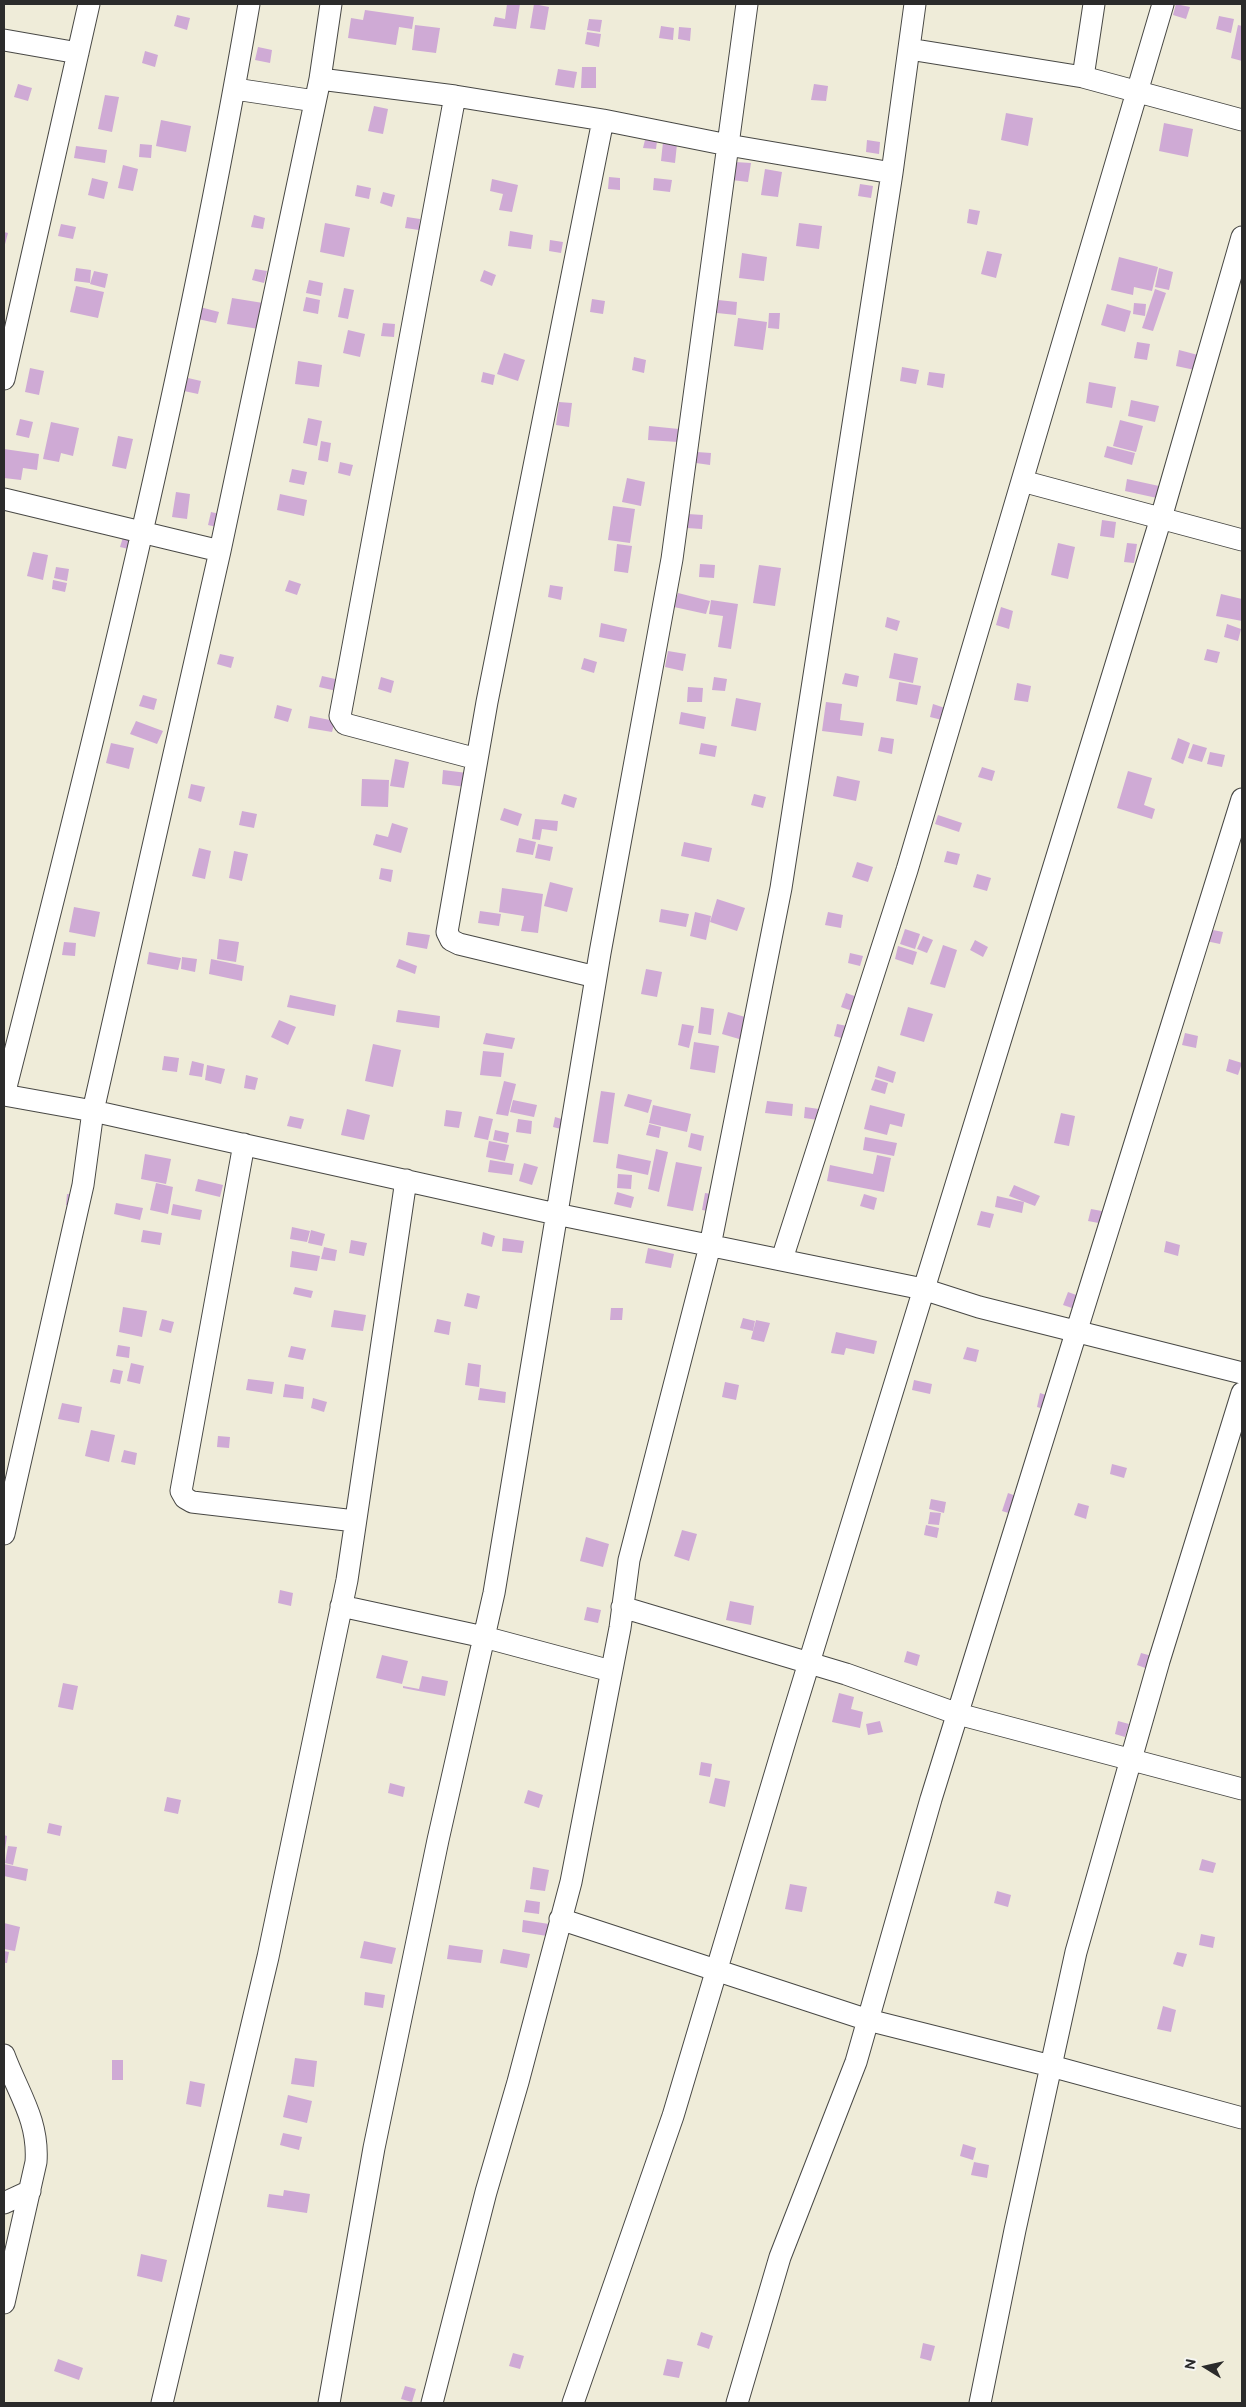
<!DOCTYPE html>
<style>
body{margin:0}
#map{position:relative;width:1246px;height:2407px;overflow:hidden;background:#efecd9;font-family:"Balsamiq Sans",sans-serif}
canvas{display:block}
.frame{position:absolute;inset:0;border:5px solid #2b2b2b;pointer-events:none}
.north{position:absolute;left:1181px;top:2342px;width:50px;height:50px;-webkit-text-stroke:4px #f6f6f2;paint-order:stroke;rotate:280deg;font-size:14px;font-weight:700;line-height:20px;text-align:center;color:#2b2b2b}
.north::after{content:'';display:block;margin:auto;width:18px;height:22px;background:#2b2b2b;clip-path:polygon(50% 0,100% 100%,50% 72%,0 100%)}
</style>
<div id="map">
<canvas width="1246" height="2407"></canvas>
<div class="frame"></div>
<div class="north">N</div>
</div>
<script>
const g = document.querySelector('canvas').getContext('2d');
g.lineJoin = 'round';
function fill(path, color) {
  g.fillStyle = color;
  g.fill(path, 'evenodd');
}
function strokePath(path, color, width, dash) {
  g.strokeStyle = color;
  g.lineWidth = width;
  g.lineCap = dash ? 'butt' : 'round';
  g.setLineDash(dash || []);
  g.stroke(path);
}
fill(new Path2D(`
 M507 4H520L516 29 493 26 495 17 505 19Z
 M534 4 549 7 545 30 530 28Z
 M1176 4 1190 7 1186 19 1173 15Z
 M365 10 414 17 412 29 399 27 396 45 348 38 351 18 363 20Z
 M177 15 190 18 187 30 174 26Z
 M1219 16 1234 19 1231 33 1216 29Z
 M589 19 602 20 600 32 587 30Z
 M415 25 440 28 436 53 412 50Z
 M1238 25 1242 26V61L1231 58Z
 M661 26 674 28 673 40 659 38Z
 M679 27 691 28 690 41 678 39Z
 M587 32 601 34 599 47 585 44Z
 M258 47 272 50 270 63 255 60Z
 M145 51 158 55 155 67 142 63Z
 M582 67H596V88H581Z
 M558 69 577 72 574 88 555 85Z
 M18 84 32 88 28 101 14 97Z
 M814 84 828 86 826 101 811 100Z
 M105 95 119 97 112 132 98 129Z
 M374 106 388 109 383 134 368 131Z
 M1006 113 1033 118 1028 146 1001 140Z
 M161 120 191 126 186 152 156 146Z
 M1164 123 1193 129 1188 157 1159 151Z
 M645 140 657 141 656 149 643 148Z
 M867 140 880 142 879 154 866 152Z
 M663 142 677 144 675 163 661 161Z
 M140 144 152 145 151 158 139 157Z
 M76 146 107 150 105 163 74 158Z
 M735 162 751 163 748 182 732 180Z
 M123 165 138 169 133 191 118 188Z
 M765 169 782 172 778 197 761 195Z
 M609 177 620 178V190L608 189Z
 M92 178 108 182 104 199 88 195Z
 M654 178 672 180 670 192 653 190Z
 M492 179 518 185 512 212 499 210 503 194 490 191Z
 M860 184 873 186 871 198 858 196Z
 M357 185 371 188 369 199 355 196Z
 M383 192 395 195 392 207 380 203Z
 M969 209 980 211 977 225 967 223Z
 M254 215 265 218 263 229 251 227Z
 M407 217 420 219 419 230 405 228Z
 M325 223 350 228 344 257 320 252Z
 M799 223 822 226 819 249 796 246Z
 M61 224 76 227 73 239 58 236Z
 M510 231 533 235 531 249 508 246Z
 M4 232 8 233 4 248Z
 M550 240 563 242 561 253 549 251Z
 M987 251 1002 254 996 278 981 274Z
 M742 253 767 257 764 281 739 278Z
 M1119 257 1158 267 1152 291 1134 287 1133 295 1111 290Z
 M76 268 91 270 90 283 74 281Z
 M1159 268 1173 272 1169 290 1155 287Z
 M255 269 267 271 264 283 252 280Z
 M484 270 496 275 492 286 480 281Z
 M94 271 108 274 105 288 90 284Z
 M309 280 323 283 321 296 306 293Z
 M76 286 104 292 98 318 70 312Z
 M344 288 354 290 348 319 338 317Z
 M1155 289 1166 293 1153 331 1142 328Z
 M306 297 320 300 318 314 303 311Z
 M232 298 263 303 259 329 227 324Z
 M592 299 605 301 603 314 590 312Z
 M718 300 737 302 736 315 717 313Z
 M1134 303 1146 304 1145 316 1133 314Z
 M1107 304 1131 311 1125 332 1101 325Z
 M200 307 219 312 216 323 198 319Z
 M769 313H780L779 329 768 328Z
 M738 318 767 322 763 350 734 346Z
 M383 323 395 324 394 337 381 336Z
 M348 330 365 334 360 357 343 353Z
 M1137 342 1150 344 1147 360 1134 358Z
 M1179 350 1198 355 1195 370 1176 366Z
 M504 353 525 360 518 381 497 374Z
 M634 357 646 360 644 373 632 370Z
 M298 361 322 365 319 387 295 384Z
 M902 367 919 370 916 384 900 381Z
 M30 368 44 371 39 395 25 392Z
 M483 372 495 375 493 385 481 382Z
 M929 372 945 374 943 388 927 385Z
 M188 378 201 381 198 394 184 391Z
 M1089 382 1116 387 1112 408 1086 403Z
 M1131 400 1159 406 1155 422 1128 416Z
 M559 402 572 403 569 427 556 425Z
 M308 418 322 421 317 446 303 443Z
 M20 419 33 422 29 438 16 435Z
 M1120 420 1143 426 1136 452 1113 446Z
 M51 422 79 428 73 456 61 453 59 462 43 459Z
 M649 426 679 429 678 442 648 440Z
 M118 436 133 439 126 469 112 466Z
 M321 441 331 443 328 462 318 460Z
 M1107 446 1135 453 1132 465 1104 457Z
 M4 449 39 454 37 470 23 468 21 480 4 478Z
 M697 452 711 453 710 465 696 463Z
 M340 462 353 465 350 476 338 473Z
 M292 469 307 472 304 485 289 482Z
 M627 478 645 482 641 506 622 502Z
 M1127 479 1159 486 1157 498 1125 491Z
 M176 492 190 494 187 519 172 517Z
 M280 494 307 500 304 516 277 510Z
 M613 506 635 509 630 543 608 540Z
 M211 512 224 515 221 528 208 525Z
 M688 514 703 515 702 529 687 528Z
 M1102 520 1116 522 1114 538 1100 536Z
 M124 534 136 538 133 550 120 547Z
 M1058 543 1075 547 1068 579 1051 575Z
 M1127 543 1137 544 1134 563 1124 562Z
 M617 544 632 546 628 573 614 571Z
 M33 552 48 555 43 580 27 576Z
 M700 564 715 565 714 578 699 577Z
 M759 565 781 568 775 606 753 603Z
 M56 567 69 569 67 581 54 578Z
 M53 580 67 583 65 592 52 589Z
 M289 580 301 584 297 595 285 591Z
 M550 585 563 587 561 600 548 597Z
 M678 593 710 601 706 614 674 607Z
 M1221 594 1242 599V621L1216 616Z
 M711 600 738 604 731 649 718 647 723 616 709 614Z
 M1001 607 1013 611 1009 629 996 625Z
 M887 617 900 621 897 631 885 627Z
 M601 623 627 629 624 642 599 637Z
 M1227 624 1241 629 1238 641 1224 637Z
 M1207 649 1220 652 1217 663 1204 660Z
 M668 651 686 654 683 671 665 667Z
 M894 653 918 658 913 683 889 678Z
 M220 654 234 657 231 668 217 664Z
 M584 658 597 662 594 673 581 669Z
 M845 673 859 676 857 687 842 684Z
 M322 676 344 681 341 692 319 687Z
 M381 677 394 681 391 693 378 689Z
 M714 677 727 679 725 691 712 690Z
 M899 682 921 686 917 705 896 701Z
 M1017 683 1031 686 1028 702 1014 700Z
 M688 687 703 688 702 702H687Z
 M143 695 157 699 154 710 139 706Z
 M736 698 761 703 756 731 731 726Z
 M826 702 842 704 840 720 864 723 862 736 822 731Z
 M933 704 945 708 942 720 930 717Z
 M277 705 292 709 288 722 274 718Z
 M681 712 706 717 704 729 679 724Z
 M310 716 335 721 332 732 308 728Z
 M136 721 163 731 157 744 130 734Z
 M881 737 894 739 892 754 878 751Z
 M1178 738 1190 743 1183 764 1171 759Z
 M111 743 134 748 129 769 106 763Z
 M701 743 717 746 715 757 699 754Z
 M1193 744 1207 748 1202 762 1188 758Z
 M1210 752 1225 755 1222 767 1207 764Z
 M395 759 409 762 404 788 390 786Z
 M982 767 995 771 992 781 978 777Z
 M443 770 467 773 466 787 442 784Z
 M1128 771 1152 778 1144 805 1155 809 1152 819 1117 808Z
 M837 776 860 781 856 801 833 796Z
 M362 779 389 780 388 807 361 806Z
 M191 784 205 787 201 802 188 798Z
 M564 794 577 798 574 808 561 804Z
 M754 794 766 797 763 808 751 805Z
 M504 808 522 814 518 826 500 820Z
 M242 811 257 814 254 828 239 825Z
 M938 815 962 823 959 832 935 824Z
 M535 819 558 821 557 831 542 829 540 840 532 839Z
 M392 823 408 828 401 853 373 845 376 834 388 837Z
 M519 838 536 842 533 855 516 852Z
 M684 842 712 848 709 862 681 856Z
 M538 844 553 847 550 861 535 858Z
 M199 848 211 851 205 879 192 876Z
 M234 851 248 854 242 881 229 878Z
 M947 851 960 854 957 865 944 862Z
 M857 862 873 867 868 882 852 877Z
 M381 868 393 870 391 882 379 879Z
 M977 874 991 878 987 891 973 887Z
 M550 882 573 888 567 912 544 906Z
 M502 888 543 894 538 933 521 931 524 916 499 912Z
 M717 899 745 908 737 931 710 922Z
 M74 907 100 912 95 937 69 932Z
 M661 909 689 914 686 927 659 922Z
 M480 911 501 914 499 926 478 923Z
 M695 912 711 916 706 940 690 936Z
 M828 912 843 915 841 928 825 925Z
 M905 929 920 934 915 949 900 944Z
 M1208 929 1223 932 1220 944 1206 941Z
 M408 932 430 935 427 949 406 945Z
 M923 936 933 940 927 953 917 949Z
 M219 939 239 942 236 962 217 959Z
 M975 940 988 947 983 957 970 950Z
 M64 942 76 943 75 956 62 955Z
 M943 945 957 950 945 988 930 984Z
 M898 946 917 952 913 965 895 959Z
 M149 952 181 958 178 970 147 964Z
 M850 953 863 956 860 966 848 963Z
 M182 957 197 959 195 972 181 969Z
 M211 959 244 966 242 981 209 974Z
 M399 959 417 966 415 974 396 967Z
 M646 969 662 972 657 997 641 994Z
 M846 993 860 998 855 1012 841 1007Z
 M290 995 336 1005 334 1016 287 1007Z
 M701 1007 714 1009 711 1035 698 1033Z
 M908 1007 933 1014 924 1042 900 1035Z
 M398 1010 440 1016 439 1028 396 1022Z
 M728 1012 752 1019 746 1041 722 1034Z
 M279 1020 296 1027 288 1045 271 1037Z
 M682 1024 694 1026 689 1048 678 1045Z
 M837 1024 852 1027 849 1040 834 1036Z
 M486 1033 515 1038 512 1049 483 1044Z
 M1185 1033 1198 1036 1196 1048 1182 1045Z
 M694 1042 719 1046 715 1073 690 1069Z
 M373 1044 401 1050 393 1087 365 1081Z
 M483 1051 504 1053 501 1077 480 1075Z
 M164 1056 179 1058 177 1072 162 1070Z
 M1229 1059 1242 1063 1238 1075 1226 1071Z
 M192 1061 204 1064 202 1077 189 1075Z
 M207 1065 225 1069 221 1084 205 1080Z
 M878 1066 896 1072 893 1083 875 1077Z
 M246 1075 258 1078 255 1090 244 1088Z
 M875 1079 888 1083 885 1094 871 1090Z
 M504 1081 516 1084 508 1116 496 1114Z
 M601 1091 615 1093 608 1144 593 1142Z
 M628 1094 652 1100 648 1113 624 1106Z
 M513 1100 537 1105 534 1117 510 1112Z
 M767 1101 793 1104 792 1116 765 1113Z
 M653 1105 691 1114 687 1132 649 1123Z
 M870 1105 905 1114 902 1127 890 1124 887 1135 864 1129Z
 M805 1107 819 1109 818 1120 804 1118Z
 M347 1109 370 1115 364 1140 341 1135Z
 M446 1110 462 1112 459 1128 444 1126Z
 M1061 1113 1075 1116 1069 1146 1054 1143Z
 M290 1116 304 1119 301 1129 287 1126Z
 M479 1116 493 1119 488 1140 474 1137Z
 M555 1117 568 1121 565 1130 553 1127Z
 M518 1119 532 1121 531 1134 516 1132Z
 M649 1124 661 1127 659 1138 646 1135Z
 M495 1130 509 1133 507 1143 493 1140Z
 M691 1133 704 1136 701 1151 688 1147Z
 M865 1137 897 1143 894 1156 863 1150Z
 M489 1141 509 1145 505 1161 486 1157Z
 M656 1149 668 1152 659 1192 648 1189Z
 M145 1154 171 1159 166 1184 141 1179Z
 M618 1154 651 1161 648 1175 616 1168Z
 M877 1155 891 1158 884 1192 827 1181 830 1165 873 1174Z
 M490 1160 514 1164 512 1175 488 1172Z
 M676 1162 702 1167 693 1211 667 1206Z
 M524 1163 538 1167 532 1185 519 1181Z
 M618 1174 632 1175 631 1189 617 1188Z
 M198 1179 223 1185 220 1197 195 1191Z
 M156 1183 173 1187 168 1214 150 1210Z
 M1014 1185 1040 1196 1035 1206 1009 1196Z
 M617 1192 634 1197 631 1208 614 1204Z
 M705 1193 718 1195 715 1212 702 1210Z
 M67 1194 81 1195 79 1206 66 1205Z
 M864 1194 877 1198 874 1210 860 1206Z
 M997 1196 1024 1202 1022 1213 995 1207Z
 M116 1203 143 1208 140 1220 114 1214Z
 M173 1204 202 1210 200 1220 171 1215Z
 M1091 1209 1107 1212 1104 1224 1088 1221Z
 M981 1211 994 1214 990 1228 977 1225Z
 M292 1227 310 1231 307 1242 290 1239Z
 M143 1230 162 1233 160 1245 141 1242Z
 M311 1230 325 1234 322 1246 308 1243Z
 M483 1232 495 1236 492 1247 481 1244Z
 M503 1238 524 1241 522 1253 502 1251Z
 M351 1240 367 1243 364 1256 349 1253Z
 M1166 1241 1180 1245 1178 1256 1164 1252Z
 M324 1247 337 1250 335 1261 321 1259Z
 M648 1248 674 1254 671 1268 645 1263Z
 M292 1251 320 1256 317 1271 290 1267Z
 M295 1287 313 1291 311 1298 293 1294Z
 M1068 1292 1082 1297 1078 1310 1063 1305Z
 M467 1293 480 1296 477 1309 464 1306Z
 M123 1307 147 1311 142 1337 119 1332Z
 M611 1308H623L622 1320H610Z
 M334 1310 366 1315 363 1331 331 1327Z
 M743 1318 755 1321 753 1331 740 1328Z
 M162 1319 174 1322 171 1333 159 1330Z
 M437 1319 451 1322 449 1335 434 1332Z
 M756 1320 770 1323 764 1342 751 1339Z
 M836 1332 877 1341 874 1354 846 1348 844 1355 831 1353Z
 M118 1345 130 1347 129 1358 116 1356Z
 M291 1346 306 1349 303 1360 288 1357Z
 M967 1347 979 1350 976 1362 963 1359Z
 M131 1363 144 1366 140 1384 127 1381Z
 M468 1363 481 1365 479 1387 465 1385Z
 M113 1369 123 1371 120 1384 110 1382Z
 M248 1379 274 1382 272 1394 246 1390Z
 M914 1380 932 1384 930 1394 912 1390Z
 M725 1382 739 1385 736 1400 722 1397Z
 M285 1384 304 1387 303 1399 283 1397Z
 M480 1388 506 1392 505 1403 478 1400Z
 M1040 1393 1052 1397 1048 1410 1037 1407Z
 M313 1398 327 1402 324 1412 311 1408Z
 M62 1403 82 1407 79 1423 58 1419Z
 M91 1430 115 1435 109 1462 85 1456Z
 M218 1436 230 1437 229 1448 217 1447Z
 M124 1450 137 1453 135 1465 121 1462Z
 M1112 1464 1127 1468 1124 1478 1110 1474Z
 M1008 1493 1024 1499 1018 1516 1002 1511Z
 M931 1499 946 1502 944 1513 929 1509Z
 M1078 1503 1089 1506 1086 1519 1074 1515Z
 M930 1512 941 1513 939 1525 928 1524Z
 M926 1525 939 1528 937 1538 924 1535Z
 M682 1530 697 1534 689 1561 674 1556Z
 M586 1537 609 1544 603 1567 580 1561Z
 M280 1590 293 1593 291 1606 278 1603Z
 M730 1601 754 1606 751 1625 726 1620Z
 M587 1607 601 1610 598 1623 584 1620Z
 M907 1651 920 1655 917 1666 904 1662Z
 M1141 1653 1152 1656 1148 1669 1137 1665Z
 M382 1655 408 1661 402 1684 376 1678Z
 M422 1676 448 1681 445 1696 403 1688V1686L419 1689Z
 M63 1683 78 1686 73 1710 58 1707Z
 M839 1693 854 1697 851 1709 863 1712 860 1728 832 1722Z
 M880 1721 883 1732 868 1735 866 1724Z
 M1118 1721 1129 1724 1125 1737 1115 1734Z
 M701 1762 712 1764 710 1777 699 1775Z
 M715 1778 730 1781 725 1807 709 1803Z
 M390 1783 405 1787 403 1797 388 1793Z
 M528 1790 543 1795 539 1808 524 1803Z
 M167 1797 181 1800 178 1814 164 1811Z
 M49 1823 62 1826 60 1836 47 1833Z
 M4 1835 7 1836 5 1850H4Z
 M8 1846 17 1847 13 1865 5 1863Z
 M1202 1859 1216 1863 1213 1873 1199 1870Z
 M4 1864 28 1869 26 1881 4 1876Z
 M533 1867 549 1870 545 1891 530 1889Z
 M790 1884 807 1887 802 1912 785 1909Z
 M997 1891 1011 1895 1008 1907 994 1903Z
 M526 1900 540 1902 539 1914 524 1912Z
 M523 1920 549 1924 547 1936 522 1932Z
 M4 1923 20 1927 15 1951 4 1949Z
 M1201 1934 1215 1937 1213 1948 1199 1945Z
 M364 1941 396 1948 392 1964 360 1958Z
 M449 1945 483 1950 481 1963 447 1959Z
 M503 1949 530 1954 527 1968 500 1963Z
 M4 1951 9 1952 7 1963H4Z
 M1177 1952 1187 1954 1183 1967 1173 1964Z
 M365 1992 385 1995 383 2008 364 2005Z
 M1163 2006 1176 2010 1171 2032 1157 2029Z
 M295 2058 317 2061 314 2087 291 2084Z
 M112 2060H123V2080H112Z
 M190 2081 205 2084 201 2107 186 2104Z
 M288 2095 312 2101 307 2123 283 2117Z
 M283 2133 302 2137 299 2150 280 2145Z
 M963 2144 976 2148 973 2160 960 2156Z
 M974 2162 989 2165 987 2178 971 2175Z
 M284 2190 310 2194 307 2213 267 2207 269 2194 283 2196Z
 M141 2254 167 2260 162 2282 137 2276Z
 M701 2332 713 2336 709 2349 697 2345Z
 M923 2343 935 2346 931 2361 920 2358Z
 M513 2353 524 2356 520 2369 509 2366Z
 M58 2359 83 2368 79 2380 54 2371Z
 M667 2359 683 2362 679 2378 663 2375Z
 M405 2386 416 2389 412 2402 401 2399Z`), '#cfaad5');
const street = new Path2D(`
 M4 40 78 53
 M909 49 1083 77 1242 120
 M1083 77 1094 4
 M320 79 455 96 603 120 728 145 892 173
 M235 89 315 101
 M455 96 340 716 345 724 477 759
 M4 379 89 4
 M1022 481 1242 540
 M4 499 220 551
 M596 977 459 944 451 940 447 932 487 702 603 120
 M4 1095 93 1111 556 1214 923 1289 979 1307 1242 1373
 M4 1095C96 734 186 372 249 4
 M244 1144 181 1491 185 1498 192 1502 355 1521
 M782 1259 907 870 1163 4
 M4 1534 83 1185 93 1111 220 551 320 79 331 4
 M341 1606 484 1637 611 1671
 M622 1607 846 1674 958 1714 1242 1789
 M560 1919 868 2020 1051 2066 1242 2118
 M4 2055C18 2093 39 2120 36 2162L4 2303
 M4 2203 30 2191
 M162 2403 268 1957 347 1580 406 1180
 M329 2403 374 2148 438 1840 494 1593 600 953 672 559 747 4
 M432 2403 486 2192 518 2082 571 1882 620 1628 629 1560 710 1246 781 888 892 173 915 4
 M573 2403 673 2116 788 1731 1161 518 1242 237
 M737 2403 780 2257 856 2062 931 1799 1242 799
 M980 2403 1015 2230 1076 1952 1159 1661 1242 1393`);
strokePath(street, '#484845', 23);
strokePath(street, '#fff', 21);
</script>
